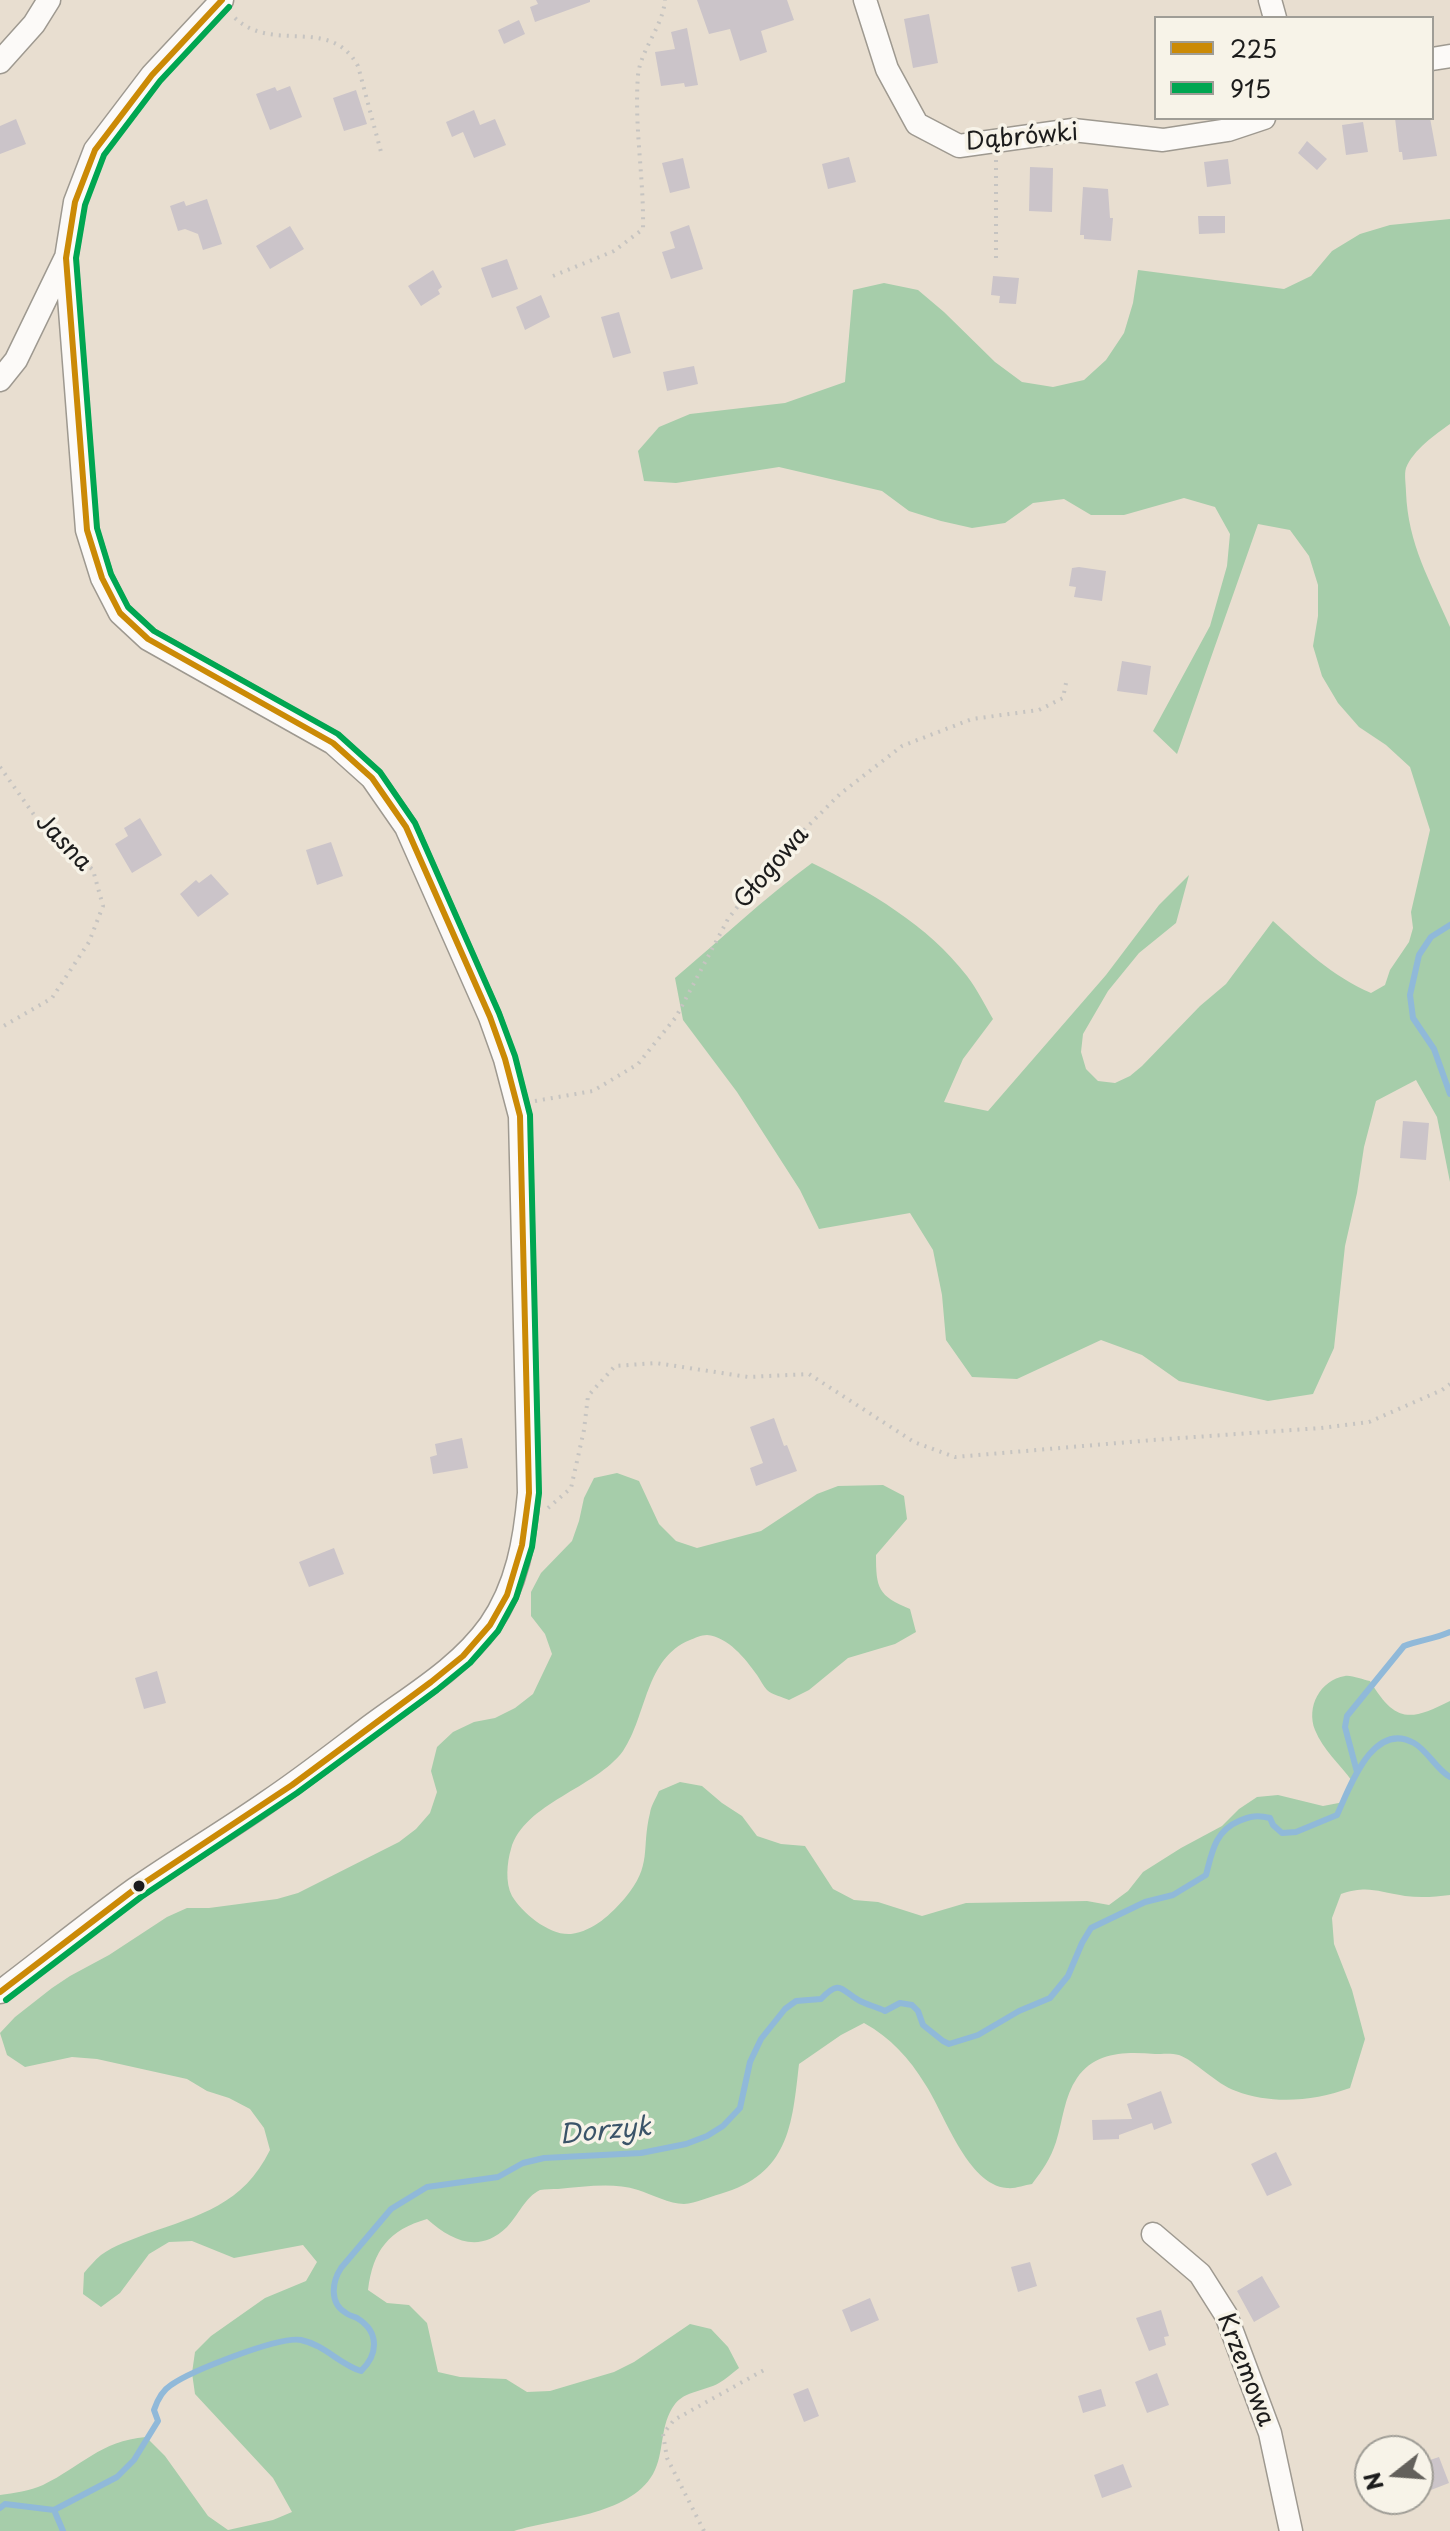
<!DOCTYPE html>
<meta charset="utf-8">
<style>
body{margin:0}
#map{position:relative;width:1450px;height:2531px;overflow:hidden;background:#e8ded0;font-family:"Playpen Sans",sans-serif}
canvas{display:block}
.legend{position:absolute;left:1154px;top:16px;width:280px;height:104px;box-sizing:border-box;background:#f7f3e8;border:2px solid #9f9d96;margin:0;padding:10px 14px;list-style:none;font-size:24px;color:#1c1c1c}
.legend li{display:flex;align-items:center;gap:16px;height:40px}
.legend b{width:40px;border:2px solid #9f9d96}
.north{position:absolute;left:1354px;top:2435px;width:80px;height:80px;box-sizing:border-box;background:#f7f3e8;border:2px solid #9f9d96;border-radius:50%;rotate:253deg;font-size:22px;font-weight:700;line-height:32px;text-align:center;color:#1c1c1c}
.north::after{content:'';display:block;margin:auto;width:28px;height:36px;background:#63605b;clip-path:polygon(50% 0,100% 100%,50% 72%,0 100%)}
</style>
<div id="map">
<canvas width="1450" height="2531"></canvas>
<ul class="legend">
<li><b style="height:10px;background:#cb8a06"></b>225</li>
<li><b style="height:10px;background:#00a651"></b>915</li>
</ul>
<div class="north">N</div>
</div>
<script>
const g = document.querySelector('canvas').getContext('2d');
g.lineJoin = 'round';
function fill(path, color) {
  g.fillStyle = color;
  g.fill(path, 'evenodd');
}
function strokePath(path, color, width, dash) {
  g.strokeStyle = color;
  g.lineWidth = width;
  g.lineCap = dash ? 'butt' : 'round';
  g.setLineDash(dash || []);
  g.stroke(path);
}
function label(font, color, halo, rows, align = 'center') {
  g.font = font + ' "Playpen Sans",sans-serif';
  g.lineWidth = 7;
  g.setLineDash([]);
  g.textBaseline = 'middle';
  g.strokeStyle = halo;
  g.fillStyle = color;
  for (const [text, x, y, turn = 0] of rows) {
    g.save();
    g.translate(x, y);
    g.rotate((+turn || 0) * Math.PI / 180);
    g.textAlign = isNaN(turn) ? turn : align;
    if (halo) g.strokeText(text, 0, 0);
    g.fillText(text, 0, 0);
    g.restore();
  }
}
fill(new Path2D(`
 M1450 219V424C1435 435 1414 449 1406 468 1404 474 1406 485 1406 492 1408 545 1430 580 1450 627V1182L1437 1117 1416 1080 1376 1101 1364 1147 1357 1193 1345 1246 1334 1348 1313 1394 1268 1401 1179 1381 1142 1355 1101 1340 1017 1379 972 1377 946 1340 942 1295 933 1250 910 1213 819 1229 800 1190 737 1092 683 1020 675 978C720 940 764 898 812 863 869 891 928 925 967 976 977 989 985 1005 993 1019L963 1059 944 1102 988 1111 1106 975 1159 905 1189 875 1176 923 1139 953 1108 991 1083 1034 1081 1052 1086 1069 1098 1081 1115 1083 1130 1076 1142 1066 1200 1006 1226 984 1273 921C1304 949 1332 976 1371 993L1385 985 1390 970 1409 942 1413 928 1411 912 1430 830 1410 767 1386 745 1359 727 1338 703 1322 676 1313 646 1318 616V585L1309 556 1290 530 1258 524 1177 754 1153 731 1210 626 1227 566 1230 534 1215 507 1184 498 1124 515H1091L1064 499 1033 503 1005 523 972 528 941 521 909 511 882 491 779 467 676 483 644 481 638 451 659 427 690 414 785 403 845 382 853 290 884 283 918 290 944 312 995 362 1022 382 1053 387 1084 380 1106 360 1124 333 1133 303 1138 270 1284 289 1311 276 1332 251 1360 234 1390 225Z
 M617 1473 639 1481 659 1524 676 1541 697 1548 761 1531 817 1494 838 1486 883 1485 904 1496 907 1519 876 1555C876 1588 878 1596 910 1609L916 1632 895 1644 848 1658 809 1690 789 1700C783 1697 772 1695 767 1690 763 1686 760 1679 757 1675 745 1658 728 1637 707 1635 701 1635 695 1638 690 1640 645 1658 647 1716 623 1751 596 1788 524 1803 511 1849 507 1862 505 1883 512 1896 522 1913 550 1936 571 1934 594 1931 611 1914 625 1898 653 1865 641 1849 650 1813 651 1806 656 1798 659 1791L680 1782 702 1786 722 1803 742 1816 757 1836 781 1844 805 1846 833 1889 854 1900 878 1902 922 1916 966 1903 1087 1901 1109 1905 1128 1891 1143 1872 1181 1848 1222 1826 1239 1809 1257 1797 1278 1795 1323 1806 1344 1802 1352 1781C1340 1764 1323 1750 1315 1730 1306 1707 1320 1680 1345 1676 1352 1675 1363 1680 1370 1681 1395 1722 1409 1722 1450 1701V1895C1435 1897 1420 1898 1405 1896 1377 1892 1369 1885 1341 1894L1332 1918 1334 1944 1352 1990 1365 2039 1350 2088C1314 2101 1273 2105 1236 2091 1216 2084 1194 2060 1179 2055 1172 2053 1162 2054 1155 2054 1126 2052 1096 2051 1077 2078 1064 2097 1063 2120 1056 2142 1051 2158 1042 2171 1032 2184 1024 2185 1015 2189 1007 2188 967 2185 944 2112 925 2084 909 2058 891 2038 864 2023L841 2035 799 2064C792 2126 789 2174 720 2194 709 2197 696 2203 684 2204 670 2204 651 2194 638 2190 612 2182 585 2187 558 2189 553 2189 545 2189 540 2190 525 2197 518 2216 507 2227 479 2254 452 2241 427 2219 389 2230 373 2250 368 2290L387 2303 409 2305 427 2323 438 2372 460 2377 506 2379 527 2392 550 2391 614 2372 634 2362 690 2324 711 2329 728 2347 739 2368C732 2373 726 2379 719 2383 705 2391 685 2391 675 2404 659 2425 665 2453 653 2474 629 2516 556 2518 514 2531H0V2495C14 2493 30 2491 43 2485 82 2466 100 2441 146 2437L165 2456 208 2516 228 2530 273 2520 292 2512 273 2478 195 2394 192 2373 195 2352 211 2336 265 2298 306 2281 317 2262 303 2245 234 2258 192 2241 169 2242 149 2254 120 2293 101 2307 83 2294 84 2273C89 2267 95 2260 101 2255 115 2245 131 2240 146 2234 200 2215 243 2205 270 2150L264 2128 250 2109 229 2098 207 2091 187 2079 97 2059 72 2057 25 2067 7 2055 0 2033 15 2017 52 1988 70 1976 109 1955 167 1917 187 1908H209L277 1899 298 1893 399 1842 416 1829 430 1813 437 1792 431 1771 437 1747 453 1732 474 1722 495 1718 515 1708 533 1694 552 1654 545 1634 531 1616V1592L541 1573 572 1541 579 1521 584 1498 594 1478Z`), '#a6cdaa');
strokePath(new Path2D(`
 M1450 925 1431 937 1419 955 1410 995 1413 1018 1434 1049 1450 1094
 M1357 1772 1345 1727 1347 1716 1404 1646C1419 1640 1435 1639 1450 1632
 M0 2508 5 2504 54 2510 117 2477 134 2460 158 2421 154 2410C157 2401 163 2390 171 2385 191 2371 279 2336 301 2340 325 2345 339 2364 361 2371 378 2355 380 2332 357 2318 355 2317 348 2315 346 2313 329 2303 332 2282 341 2268L391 2209 427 2187 498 2177 523 2163 544 2158 641 2153 686 2144 707 2136 723 2126 740 2108 750 2062 761 2039 785 2009 796 2001 821 1999C841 1978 841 1991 860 2001 868 2005 877 2007 885 2011L900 2003 912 2005 918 2011 923 2025 943 2041 949 2044 978 2035 1019 2011 1050 1998 1068 1976 1082 1943 1091 1928 1145 1902 1173 1895 1206 1875C1212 1852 1215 1831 1239 1821 1250 1816 1258 1815 1270 1818L1273 1825 1282 1833 1296 1832 1337 1815C1350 1787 1373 1720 1414 1743 1428 1751 1436 1769 1450 1777
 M54 2510 63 2531`), '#90b9d9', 6);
fill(new Path2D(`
 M536 0H590V2L535 22 530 7 538 4Z
 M697 0H787L794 20 761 31 767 52 740 61 730 29 709 34Z
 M929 14 938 63 913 68 904 19Z
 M519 20 525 34 504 44 498 30Z
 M687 28 698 85 685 87 684 83 661 86 655 52 675 49 671 32Z
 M290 86 302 117 270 130 256 94 275 87 277 91Z
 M356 90 367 124 344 131 333 98Z
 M474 110 480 125 495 119 506 145 474 158 463 132 452 137 446 122Z
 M1395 118H1430L1437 156 1403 160 1402 152H1399Z
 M16 119 26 144 0 154V126Z
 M1363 122 1368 152 1346 155 1342 125Z
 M1307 141 1327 159 1317 170 1298 153Z
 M849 157 856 182 828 189 822 164Z
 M683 158 690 188 670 193 662 163Z
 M1228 159 1231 184 1207 187 1204 162Z
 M1030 167 1053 168 1052 212 1029 211Z
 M1083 187 1108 189 1110 218H1113L1111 241 1084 239V235H1080Z
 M207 199 222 244 203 250 198 234 185 229 178 231 170 206 184 201 186 206Z
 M1198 216H1225V233L1199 234Z
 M689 225 703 269 671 279 662 252 675 248 670 232Z
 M290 226 304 249 270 269 256 246Z
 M507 259 518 289 492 298 481 268Z
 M433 270 442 287 438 290 440 294 421 306 408 286Z
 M993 276 1019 278 1016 304 999 303 1000 296 991 295Z
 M541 295 550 317 525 330 516 307Z
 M619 312 631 353 613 358 601 317Z
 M694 366 698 384 667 391 663 372Z
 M1079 567 1106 571 1102 601 1074 597 1076 587 1069 586 1072 568Z
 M1122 661 1151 666 1147 695 1117 691Z
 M140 818 162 855 132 873 115 844 128 836 124 828Z
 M331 842 343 876 317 885 306 850Z
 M211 874 229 894 198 917 180 894 196 880 199 883Z
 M1403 1121 1429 1123 1426 1160 1400 1158Z
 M774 1418 784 1446 787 1445 797 1471 756 1486 750 1468 763 1463 750 1427Z
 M462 1438 468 1468 433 1474 430 1457 437 1455 435 1444Z
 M334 1548 344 1574 309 1587 299 1562Z
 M157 1671 166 1703 144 1709 135 1678Z
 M1161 2091 1172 2123 1154 2130 1152 2123 1119 2135V2139L1093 2140 1092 2120 1132 2119 1127 2104Z
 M1276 2152 1292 2185 1267 2196 1251 2164Z
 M1030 2262 1037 2286 1018 2292 1011 2267Z
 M1262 2276 1280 2307 1254 2322 1237 2291Z
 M870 2298 879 2320 851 2332 842 2310Z
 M1161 2310 1169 2336 1164 2337 1166 2345 1149 2351 1136 2318Z
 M1157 2373 1169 2405 1147 2413 1135 2382Z
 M808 2388 819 2416 804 2422 793 2394Z
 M1101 2389 1106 2406 1083 2413 1078 2396Z
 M1439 2457 1449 2483 1418 2495V2464Z
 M1123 2464 1132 2487 1102 2498 1094 2475Z`), '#cbc4c9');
const minor = new Path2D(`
 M865 0 887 69 917 124 959 146 1073 130 1163 140 1228 130 1264 118
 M1270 0 1275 18
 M1432 59 1450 56
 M0 62 34 24 49 0
 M0 380 16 360 65 259
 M0 1992C45 1958 89 1922 135 1889 178 1859 224 1832 267 1802 300 1780 332 1755 365 1730 407 1698 458 1670 490 1625 517 1586 525 1540 529 1493L520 1116 505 1059 490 1017 406 827 372 778 333 743 148 639 120 613 102 578 87 530 66 258 75 202 95 150 152 75 222 0
 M1153 2234 1200 2274 1226 2315 1270 2433 1291 2531`);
strokePath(minor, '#9e9990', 25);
strokePath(new Path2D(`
 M235 18C273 54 330 15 358 66L381 152
 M996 160V261
 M553 276 614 251 643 229C644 177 634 127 638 75 641 49 663 26 665 0
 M0 767 37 819 93 870 103 906 89 942 52 998 0 1028
 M535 1101 593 1091 638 1064 676 1017 728 919 773 861 840 794 902 746 972 719 1039 710 1063 698 1067 678
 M548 1508 571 1488 584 1430 588 1396 615 1366 656 1363 748 1377 809 1374 914 1442 955 1457 1153 1440 1321 1428 1369 1422 1442 1390 1450 1384
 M704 2531 667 2458 663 2434 674 2420 764 2370`), '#c6c4c1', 4, [2, 6]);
strokePath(minor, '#fcfaf8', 22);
strokePath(new Path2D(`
 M0 1992 135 1889 292 1785 431 1682 463 1656 490 1625 507 1595 522 1545 529 1493 520 1116 505 1059 490 1017 406 827 372 778 333 743 148 639 120 613 102 578 87 530 66 258 75 202 95 150 152 75 222 0`), '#cb8a06', 6);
strokePath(new Path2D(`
 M6 2000 141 1897 297 1793 437 1690 470 1663 498 1631 516 1598 532 1547 539 1493 530 1115 515 1056 499 1013 415 823 380 772 338 734 154 631 128 607 111 574 97 528 76 258 85 205 104 155 160 81 229 7`), '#00a651', 6);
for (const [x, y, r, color] of [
 [139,1886,7,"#1c1c1c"]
]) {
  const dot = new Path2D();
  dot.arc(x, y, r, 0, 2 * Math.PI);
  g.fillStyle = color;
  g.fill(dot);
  strokePath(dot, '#f7f3e8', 3);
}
label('24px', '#1c1c1c', '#f7f3e8', [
 ["Dąbrówki",1022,138,-5],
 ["Jasna",63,843,46],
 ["Głogowa",772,868,-49],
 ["Krzemowa",1245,2370,69]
]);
label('italic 26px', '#3b5469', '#f7f3e8', [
 ["Dorzyk",605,2132,-5]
]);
</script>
